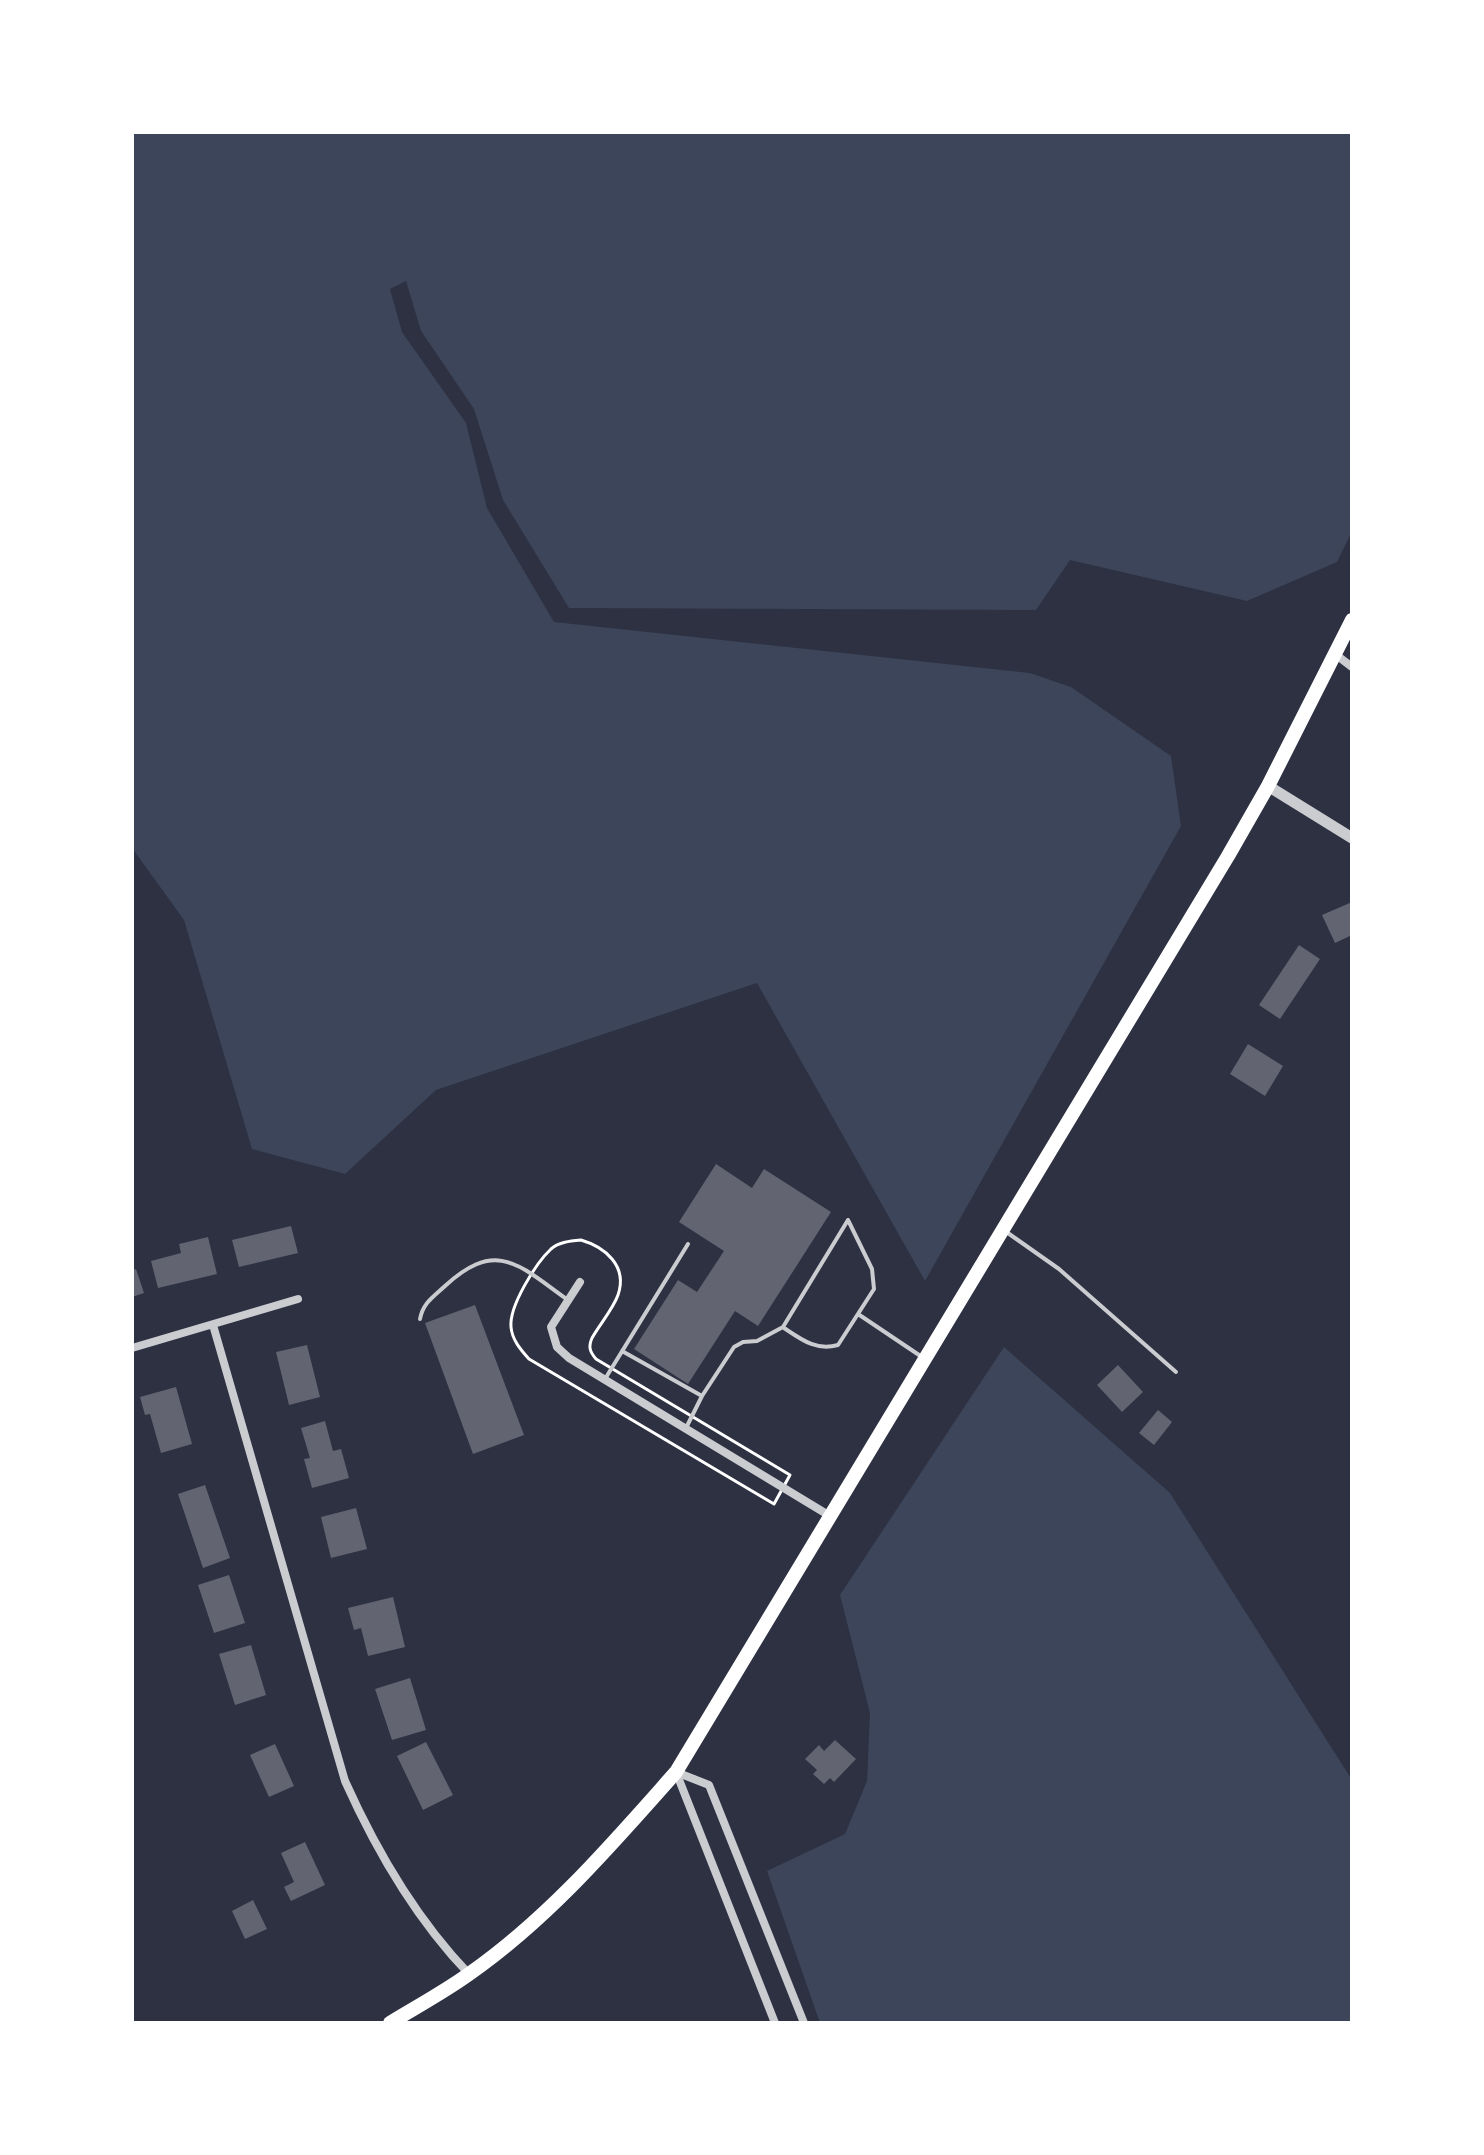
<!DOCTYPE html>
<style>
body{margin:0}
#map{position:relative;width:1484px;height:2155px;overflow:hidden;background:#2d3142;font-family:"Varela Round",sans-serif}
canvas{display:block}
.frame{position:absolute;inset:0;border:134px solid #fff;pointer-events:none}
</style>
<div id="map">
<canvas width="1484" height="2155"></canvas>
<div class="frame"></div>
</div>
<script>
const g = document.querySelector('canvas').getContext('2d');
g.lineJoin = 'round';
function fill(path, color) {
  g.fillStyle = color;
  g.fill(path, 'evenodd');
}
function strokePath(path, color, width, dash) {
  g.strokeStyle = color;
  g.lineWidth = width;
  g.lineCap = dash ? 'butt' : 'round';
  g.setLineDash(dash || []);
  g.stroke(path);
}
fill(new Path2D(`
 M132 132H1352V531L1337 562 1247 601 1070 560 1036 610 569 608 503 500 474 409 421 331 406 281 390 289 402 332 466 423 487 508 554 622 1030 673 1071 687 1171 756 1181 826 925 1281 757 983 436 1090 345 1174 252 1149 184 920 132 848Z
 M1004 1347 1170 1493 1352 1780V2023H820L767 1871 845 1834 867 1781 870 1713 840 1595Z`), '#3c4559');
fill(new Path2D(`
 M1352 902V935L1335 943 1322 915Z
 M1299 945 1320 959 1280 1019 1259 1005Z
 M1248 1044 1283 1066 1265 1096 1230 1074Z
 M716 1164 752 1188 764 1169 831 1212 758 1326 735 1311 688 1384 634 1349 678 1280 697 1292 724 1251 679 1222Z
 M291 1226 298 1253 239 1267 232 1240Z
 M208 1237 217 1274 158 1288 151 1261 181 1253 179 1244Z
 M136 1269 144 1293 132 1297V1270Z
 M475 1305 524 1435 473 1454 425 1323Z
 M307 1345 320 1397 289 1405 276 1352Z
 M1118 1365 1143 1392 1122 1412 1097 1385Z
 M176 1387 192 1444 161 1453 150 1414 145 1415 140 1397Z
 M1158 1410 1172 1422 1154 1445 1139 1433Z
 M325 1421 333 1451 341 1449 349 1478 312 1488 304 1459 310 1458 301 1428Z
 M205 1485 230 1558 203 1568 178 1494Z
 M356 1508 367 1549 331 1558 321 1517Z
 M229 1575 245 1623 214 1633 198 1585Z
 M393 1597 405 1647 368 1656 361 1628 354 1630 348 1608Z
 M251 1645 266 1695 235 1705 219 1654Z
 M410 1678 426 1730 392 1740 375 1689Z
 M835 1740 856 1759 834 1782 830 1778 824 1784 813 1774 817 1770 805 1759 819 1745 824 1751Z
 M426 1742 453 1795 423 1810 397 1756Z
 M275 1744 294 1786 269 1797 250 1755Z
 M305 1842 325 1885 291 1901 284 1887 294 1882 281 1853Z
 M253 1900 267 1929 245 1939 232 1911Z`), '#626471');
strokePath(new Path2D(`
 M581 1240C605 1247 628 1266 618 1295 613 1309 600 1324 592 1338 588 1347 590 1352 596 1359L790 1475 774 1504 529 1359C521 1350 512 1340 511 1327 509 1306 536 1263 551 1249 559 1242 570 1241 581 1240Z`), '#fff', 3);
strokePath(new Path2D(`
 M1005 1231 1059 1269 1176 1372
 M858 1314 922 1357
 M420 1319C423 1303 433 1297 445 1286 497 1238 520 1266 568 1300
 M784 1328C802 1340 816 1351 838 1345L874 1289 872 1269 848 1220
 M622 1351 702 1396
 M605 1379 688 1244
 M686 1428 702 1396 734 1347 743 1342 757 1341 783 1327 848 1220`), '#caccd0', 4);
strokePath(new Path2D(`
 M1335 654 1352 667
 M580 1282 551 1327 557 1347 569 1358 830 1516
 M213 1325 345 1781C376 1850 416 1919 469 1974
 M132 1348 298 1299
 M676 1772 709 1785 804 2023
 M676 1772 775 2023`), '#caccd0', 8);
strokePath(new Path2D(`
 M1268 786 1352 838`), '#caccd0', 11);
strokePath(new Path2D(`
 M390 2023C416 2007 444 1992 469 1974 549 1918 612 1844 676 1772L1228 856 1268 786 1352 620`), '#fff', 14);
</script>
